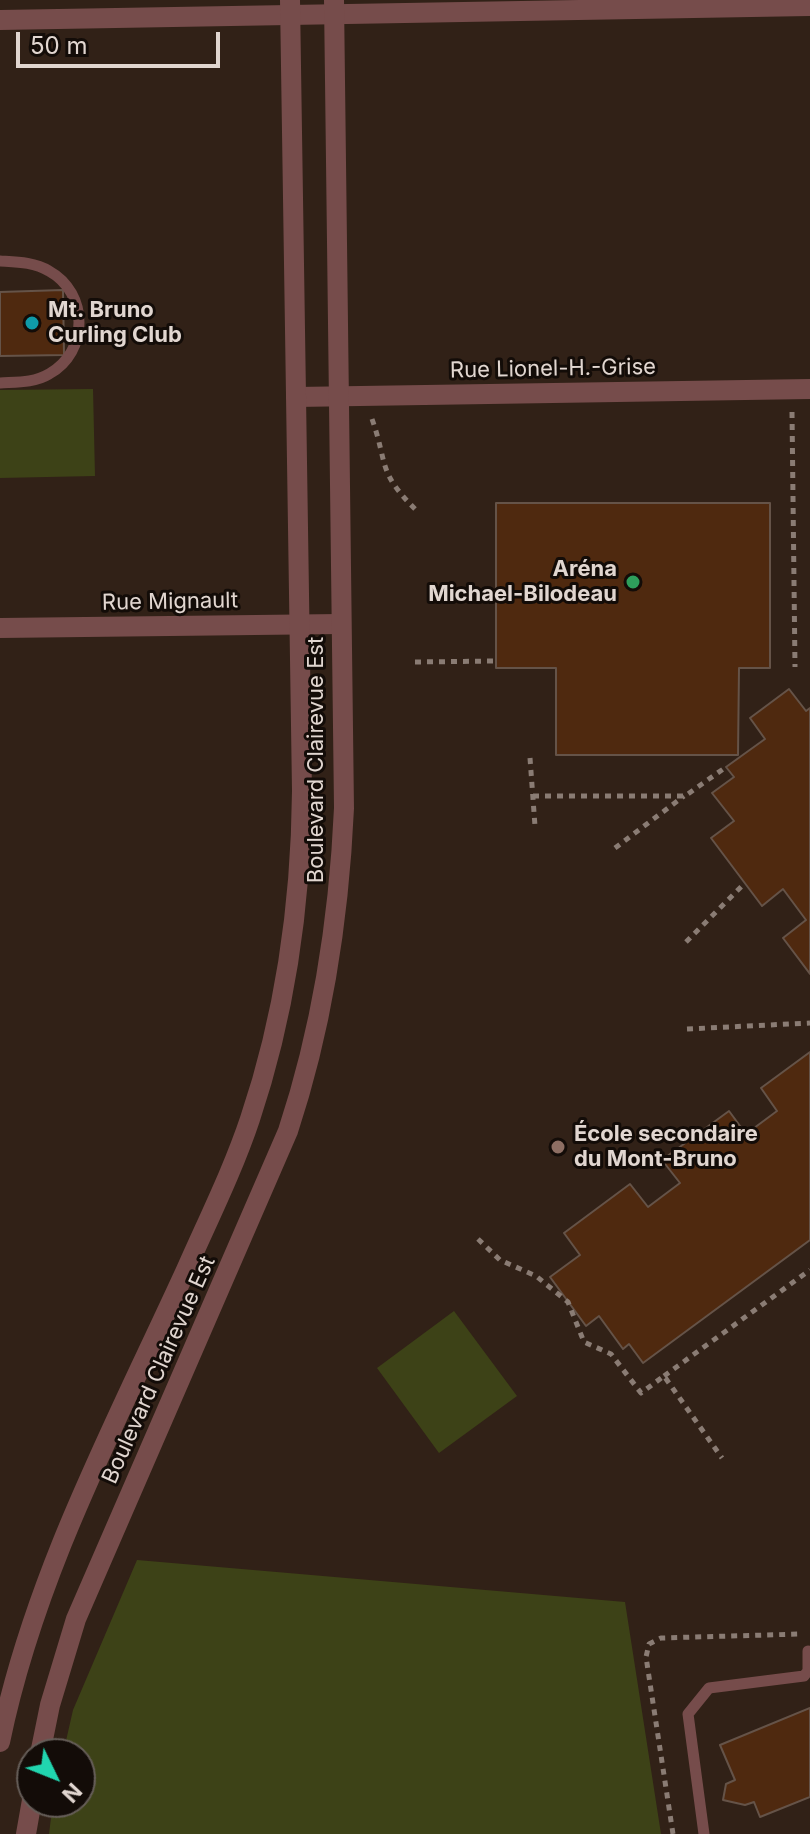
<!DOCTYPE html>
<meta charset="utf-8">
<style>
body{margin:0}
#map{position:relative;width:810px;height:1834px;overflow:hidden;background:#312117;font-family:Inter,sans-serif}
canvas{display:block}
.north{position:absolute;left:16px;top:1738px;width:80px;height:80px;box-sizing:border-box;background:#130c08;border:2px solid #655d58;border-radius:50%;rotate:133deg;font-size:22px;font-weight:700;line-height:32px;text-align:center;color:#e1d6d0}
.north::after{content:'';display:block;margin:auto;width:28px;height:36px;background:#21d5af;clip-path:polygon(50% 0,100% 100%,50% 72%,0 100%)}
.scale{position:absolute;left:16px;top:32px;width:204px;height:36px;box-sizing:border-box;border:4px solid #e1d6d0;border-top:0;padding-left:10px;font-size:24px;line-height:28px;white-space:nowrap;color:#e1d6d0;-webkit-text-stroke:6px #130c08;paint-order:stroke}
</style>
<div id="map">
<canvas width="810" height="1834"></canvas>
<div class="north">N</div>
<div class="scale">50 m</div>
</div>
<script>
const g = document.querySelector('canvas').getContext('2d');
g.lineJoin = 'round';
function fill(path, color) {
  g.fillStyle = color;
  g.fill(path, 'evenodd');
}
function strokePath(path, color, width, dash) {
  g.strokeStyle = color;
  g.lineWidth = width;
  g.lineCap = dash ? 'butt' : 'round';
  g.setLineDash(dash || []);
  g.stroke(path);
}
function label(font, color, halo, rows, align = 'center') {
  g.font = font + ' Inter,sans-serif';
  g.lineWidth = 6;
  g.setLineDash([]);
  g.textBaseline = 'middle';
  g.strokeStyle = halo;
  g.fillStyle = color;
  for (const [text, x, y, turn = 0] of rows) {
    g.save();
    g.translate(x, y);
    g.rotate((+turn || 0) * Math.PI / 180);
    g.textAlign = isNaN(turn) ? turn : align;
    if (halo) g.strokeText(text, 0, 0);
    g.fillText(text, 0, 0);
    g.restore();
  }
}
fill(new Path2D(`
 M93 389 95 476 0 478V390Z
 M454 1311 517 1396 439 1453 377 1368Z
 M137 1560 625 1602 661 1834H49L53 1802H80V1754H63L73 1710Z`), '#3d4217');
const building = new Path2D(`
 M63 290 64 355 0 356V292Z
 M496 503H770V668H739L738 755H556V668H496Z
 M789 689 806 711 810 708V974L783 938 806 920 783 889 762 906 711 838 734 821 712 793 734 777 726 767 765 739 750 718Z
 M810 1052V1240L643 1363 629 1344 623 1349 599 1316 586 1326 550 1277 580 1255 564 1233 630 1184 648 1207 680 1183 662 1160 729 1111 746 1134 777 1111 761 1088Z
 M810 1708V1797L760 1817 754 1802 745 1805 723 1800 726 1784 735 1780 720 1745Z`);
fill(building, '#4f290f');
strokePath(building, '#655348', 2);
strokePath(new Path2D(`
 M792 412 795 667
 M372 419C388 464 377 471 415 509
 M415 662 496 661
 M530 758 535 826
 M533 796H685L726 767
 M615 848 684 796
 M686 942 745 883
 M687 1029 810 1023
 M478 1239 500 1260 536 1276 568 1302 584 1342 611 1354 641 1393 664 1376 722 1458
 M664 1376 810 1270
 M673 1834 646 1657 649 1644 661 1638 801 1634`), '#8a7c74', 5, [6, 6]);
strokePath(new Path2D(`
 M0 261C16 262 34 262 49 271 89 293 89 352 49 374 34 383 17 382 0 383
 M704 1834 688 1714 709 1688 804 1676 808 1671V1651`), '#764c4b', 11);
strokePath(new Path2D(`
 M0 20 810 6
 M296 397 810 389
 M0 628 340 624`), '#764c4b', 20);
strokePath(new Path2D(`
 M0 1742C34 1576 116 1423 186 1270 208 1220 233 1170 250 1119 286 1012 301 904 302 791L290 0
 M40 1754 50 1705 76 1619 288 1131C323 1025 339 920 344 808L334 0
 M26 1834 32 1800`), '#764c4b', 20);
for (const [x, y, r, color] of [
 [32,323,8,"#0f9aa8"],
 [633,582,8,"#2e9e5b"],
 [558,1147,8,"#8d6e63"]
]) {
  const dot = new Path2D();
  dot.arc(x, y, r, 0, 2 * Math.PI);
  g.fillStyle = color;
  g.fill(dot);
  strokePath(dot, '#130c08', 3);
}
label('bold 22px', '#e1d6d0', '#130c08', [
 ["Mt. Bruno",48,310],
 ["Curling Club",48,335],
 ["Aréna",617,569,"right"],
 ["Michael-Bilodeau",617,594,"right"],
 ["École secondaire",574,1134],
 ["du Mont-Bruno",574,1159]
], 'left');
label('22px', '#e1d6d0', '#130c08', [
 ["Rue Lionel-H.-Grise",553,369,-1],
 ["Rue Mignault",170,602,-1],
 ["Boulevard Clairevue Est",316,760,-90],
 ["Boulevard Clairevue Est",159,1370,-66]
]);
</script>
